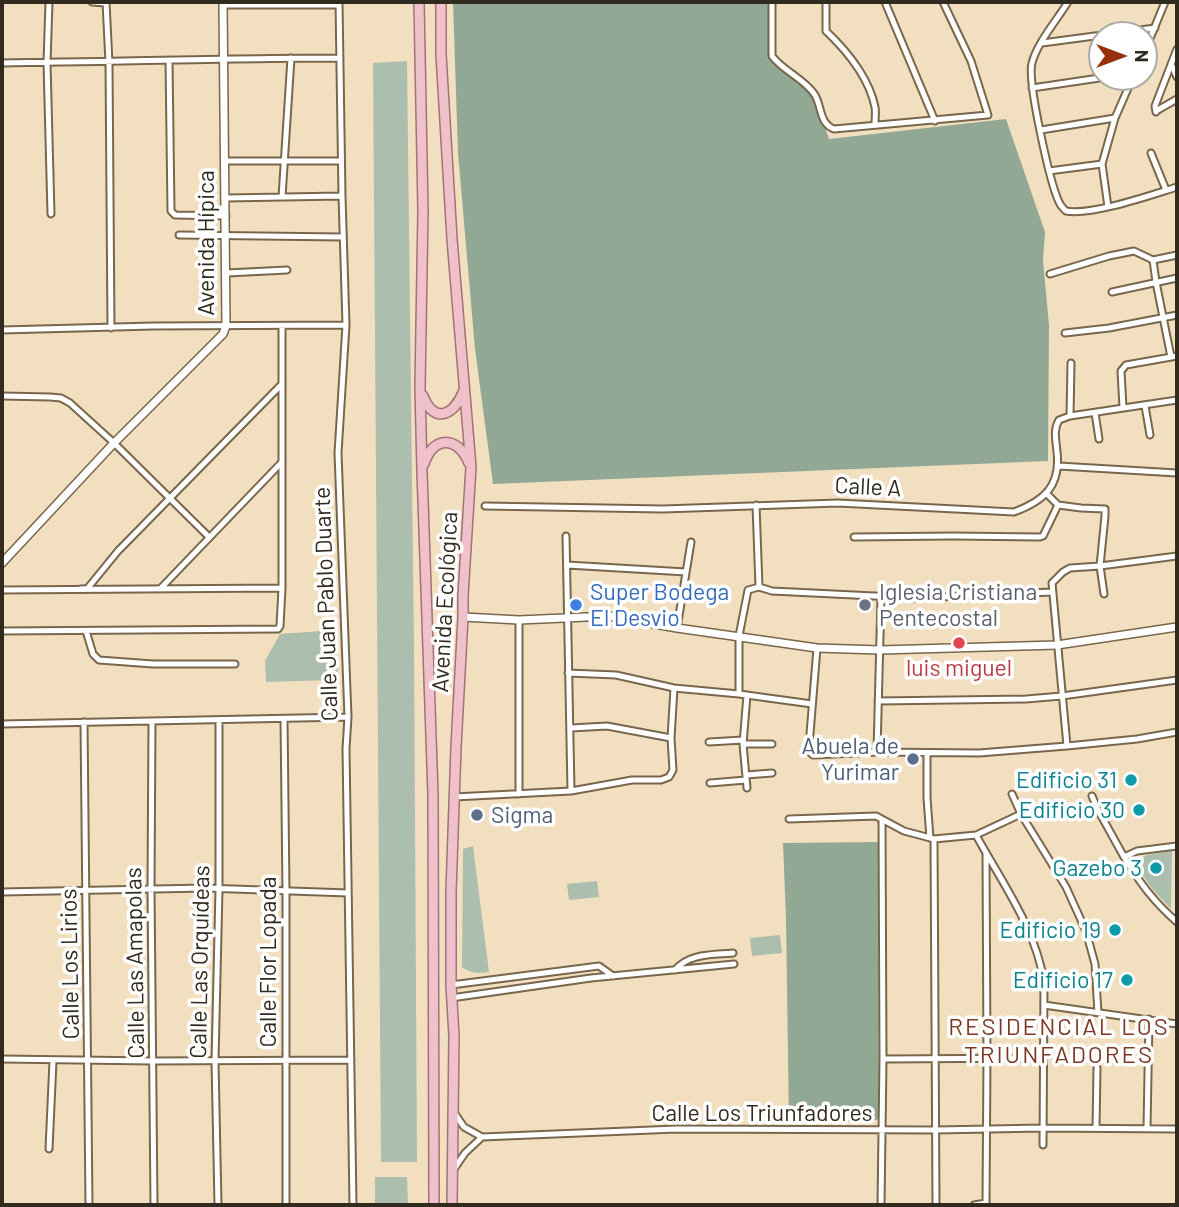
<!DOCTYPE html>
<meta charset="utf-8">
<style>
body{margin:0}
#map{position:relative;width:1179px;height:1207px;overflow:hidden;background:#f2dfc0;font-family:Barlow,sans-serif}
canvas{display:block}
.frame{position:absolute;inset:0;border:4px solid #312a1e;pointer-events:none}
.north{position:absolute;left:1088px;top:21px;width:70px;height:70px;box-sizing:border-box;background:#fff;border:2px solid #adaaa5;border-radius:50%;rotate:90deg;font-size:19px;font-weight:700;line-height:28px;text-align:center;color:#312a1e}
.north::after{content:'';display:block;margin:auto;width:24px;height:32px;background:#98310a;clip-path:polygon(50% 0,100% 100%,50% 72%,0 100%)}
</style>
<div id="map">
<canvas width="1179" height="1207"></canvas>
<div class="frame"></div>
<div class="north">N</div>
</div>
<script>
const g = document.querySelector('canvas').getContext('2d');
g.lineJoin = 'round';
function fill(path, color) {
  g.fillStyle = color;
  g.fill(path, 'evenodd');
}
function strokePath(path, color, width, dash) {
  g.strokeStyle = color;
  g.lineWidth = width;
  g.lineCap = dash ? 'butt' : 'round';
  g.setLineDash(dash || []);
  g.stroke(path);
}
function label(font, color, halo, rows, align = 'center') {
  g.font = font + ' Barlow,sans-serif';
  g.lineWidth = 7;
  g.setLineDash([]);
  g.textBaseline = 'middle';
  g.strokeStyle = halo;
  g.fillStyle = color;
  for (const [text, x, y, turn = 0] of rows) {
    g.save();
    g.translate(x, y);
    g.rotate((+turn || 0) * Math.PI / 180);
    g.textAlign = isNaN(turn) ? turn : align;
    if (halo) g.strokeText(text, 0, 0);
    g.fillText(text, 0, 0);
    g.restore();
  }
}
fill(new Path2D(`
 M407 61 414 648 417 1162H381L373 63Z
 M335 630 338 671 332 680 266 682 265 661 280 634Z
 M473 846 489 972C479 973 471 974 462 967L463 849Z
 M1172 851 1171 909C1158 895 1145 883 1138 865L1141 858 1147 855Z
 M597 881 599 897 569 900 567 884Z
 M780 935 782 953 752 956 750 938Z
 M375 1177H407L408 1205H375Z`), '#acbeae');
fill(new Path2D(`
 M453 2H769V58L804 84 817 104 829 139 1006 119 1045 232 1043 261 1049 325 1048 461 493 484 475 349 458 153Z
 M878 842 879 1116 877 1120 870 1121 789 1123 786 919 783 843Z`), '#91a994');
const minor = new Path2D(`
 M49 2 47 63 51 214
 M92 2 106 3
 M106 2 109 63 111 328
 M339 2 342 196 346 325 338 453 348 717 346 749 353 1205
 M772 2V56C784 72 804 78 815 95 822 107 819 123 834 129L988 115 971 61 943 2
 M826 2V31C846 50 869 78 875 107 876 112 875 119 875 124
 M885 2 935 121
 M1068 2C1057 20 1037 43 1032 63 1027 81 1050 183 1059 202 1061 207 1063 208 1066 211 1091 216 1151 195 1177 187
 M223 5H339
 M1042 43 1155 28
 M1144 53 1165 2
 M169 60 171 211 175 215 226 216
 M2 63C114 62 227 58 340 58
 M1171 64 1177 77
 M1032 88 1106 77
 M1156 111 1177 99
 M1156 112 1155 106 1177 49
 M1041 130 1115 118
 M1151 153 1166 190
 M225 161H341
 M1049 171 1102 164
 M282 197 291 58
 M226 198 342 196
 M1108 207 1102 164 1115 118 1133 77
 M179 235 343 237
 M1153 260 1156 282 1171 357
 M1153 260 1177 255
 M227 273 287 270
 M1050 274 1109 256 1134 251 1153 260
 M1112 292 1177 278
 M2 330 153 326 346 325
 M1065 333 1109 328 1177 315
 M2 396 50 397 61 398 70 403 114 443 209 537
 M1145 406 1150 435
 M1123 408 1121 371 1126 365 1177 356
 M1095 413 1099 439
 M1070 416 1071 363
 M1059 466 1177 473
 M1047 494 1058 505 1081 508 1105 509V516L1100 566 1104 594
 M756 505 759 587
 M485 506 663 509 838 503 1014 512C1044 501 1061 486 1057 452 1056 440 1053 430 1059 420L1070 416 1177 400
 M566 536 571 791
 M854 537 953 536 1040 537 1043 536 1058 505
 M567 565 686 572
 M759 587 772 591 915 598 1052 592
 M81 589H87L118 551 282 384
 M160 589 282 462
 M2 590 282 588
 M519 620V794
 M677 628 691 542
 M2 631 278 629 280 626 282 588V326
 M86 631 93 654 99 660 153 664H235
 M817 648 809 746V751L813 755 877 752 979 753 1067 746 1137 739 1177 732
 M568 673 616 675 674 688 739 694 812 704
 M739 694V636L748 590 759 587
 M747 695 743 744 747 788
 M878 701 1026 699 1062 696 1177 680
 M284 719 286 891V1205
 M152 721 151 889 154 1205
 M84 722 89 1205
 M2 724 348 717
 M571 728 607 726 671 738
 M709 742 743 740
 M743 744H772
 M1067 746 1052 583 1063 572 1070 568 1100 566 1177 556
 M877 752 881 597
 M927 753V798L930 838
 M746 775 772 773
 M710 783 746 780
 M1012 794 1021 814 1066 887 1086 931 1095 964 1098 1013
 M1092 796 1098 810 1124 857
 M454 797 571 791 632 780H661L669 777 673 770 671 738 674 688
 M789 819 876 816 904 831 934 839 976 835 1021 814
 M976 835C1001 881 1037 930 1044 983L1043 1145
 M934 839 936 1205
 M1177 846 1137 851 1124 857C1140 883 1154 902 1177 922
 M2 892 205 888 348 893
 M675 970C689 953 713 955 733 953
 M451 985 599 966 613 976
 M451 998 591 978 734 964
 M1044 1005 1177 1024
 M2 1059 153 1061 351 1060
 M883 1059 1042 1058
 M455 1114 464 1127 482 1137 676 1129 936 1130 1043 1128 1177 1129
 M1096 1128 1097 1068
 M1147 1128 1149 1019
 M49 1149 53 1061
 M454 1169 465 1153 482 1137
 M218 1205 215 1061 219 889V720
 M881 1205 883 1059 882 820
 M974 1205 986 1203 987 1057 986 854`);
const tertiary = new Path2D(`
 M2 563 114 443 223 334 226 326 223 2
 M463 617 519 620 609 616 677 628 817 648 880 650 1057 645 1177 627`);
const primary = new Path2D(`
 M419 2 423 211 420 387 422 471 433 795 434 1205
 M441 2V54L452 239 471 467 463 596V617L456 747 451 892V985L454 1036 452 1205
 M423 396C435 426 455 414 464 390
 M424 464C433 435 458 436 469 463`);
strokePath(minor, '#78674c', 9);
strokePath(tertiary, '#78674c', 10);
strokePath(primary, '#a47178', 12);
strokePath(minor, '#fff', 5);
strokePath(tertiary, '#fff', 7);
strokePath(primary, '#eec1cb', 9);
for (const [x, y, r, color] of [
 [576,605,7,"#3f7fe0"],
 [865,605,7,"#6b7280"],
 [959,643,7,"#e0444e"],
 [913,759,7,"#5c6f8a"],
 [1131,780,7,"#0f9aa8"],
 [1139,810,7,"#0f9aa8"],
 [477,815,7,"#5c6f8a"],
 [1156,868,7,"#0f9aa8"],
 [1115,930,7,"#0f9aa8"],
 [1127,980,7,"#0f9aa8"]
]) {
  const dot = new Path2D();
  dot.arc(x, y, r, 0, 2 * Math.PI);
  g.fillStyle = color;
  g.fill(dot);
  strokePath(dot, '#fff', 2.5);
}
label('23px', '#312a1e', '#fff', [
 ["Avenida Hípica",206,243,-90],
 ["Calle A",868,487,3],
 ["Avenida Ecológica",445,602,-87],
 ["Calle Juan Pablo Duarte",326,604,-92],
 ["Calle Las Orquídeas",200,962,-89],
 ["Calle Flor Lopada",268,962,-90],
 ["Calle Las Amapolas",135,963,-91],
 ["Calle Los Lirios",70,964,-91],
 ["Calle Los Triunfadores",762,1113]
]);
label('23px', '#366cbe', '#fff', [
 ["Super Bodega",590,592],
 ["El Desvio",590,618]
], 'left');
label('23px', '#5b616d', '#fff', [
 ["Iglesia Cristiana",879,592],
 ["Pentecostal",879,618]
], 'left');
label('23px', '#be3a42', '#fff', [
 ["luis miguel",959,668]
]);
label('23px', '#4e5e75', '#fff', [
 ["Abuela de",899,746],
 ["Yurimar",899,772],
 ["Sigma",491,815,"left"]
], 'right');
label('23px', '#0d838f', '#fff', [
 ["Edificio 31",1117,780],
 ["Edificio 30",1125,810],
 ["Gazebo 3",1142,868],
 ["Edificio 19",1101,930],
 ["Edificio 17",1113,980]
], 'right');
g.letterSpacing = '2px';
label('24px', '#7c3823', '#fff', [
 ["RESIDENCIAL LOS",1059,1027],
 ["TRIUNFADORES",1059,1055]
]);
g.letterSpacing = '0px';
</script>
